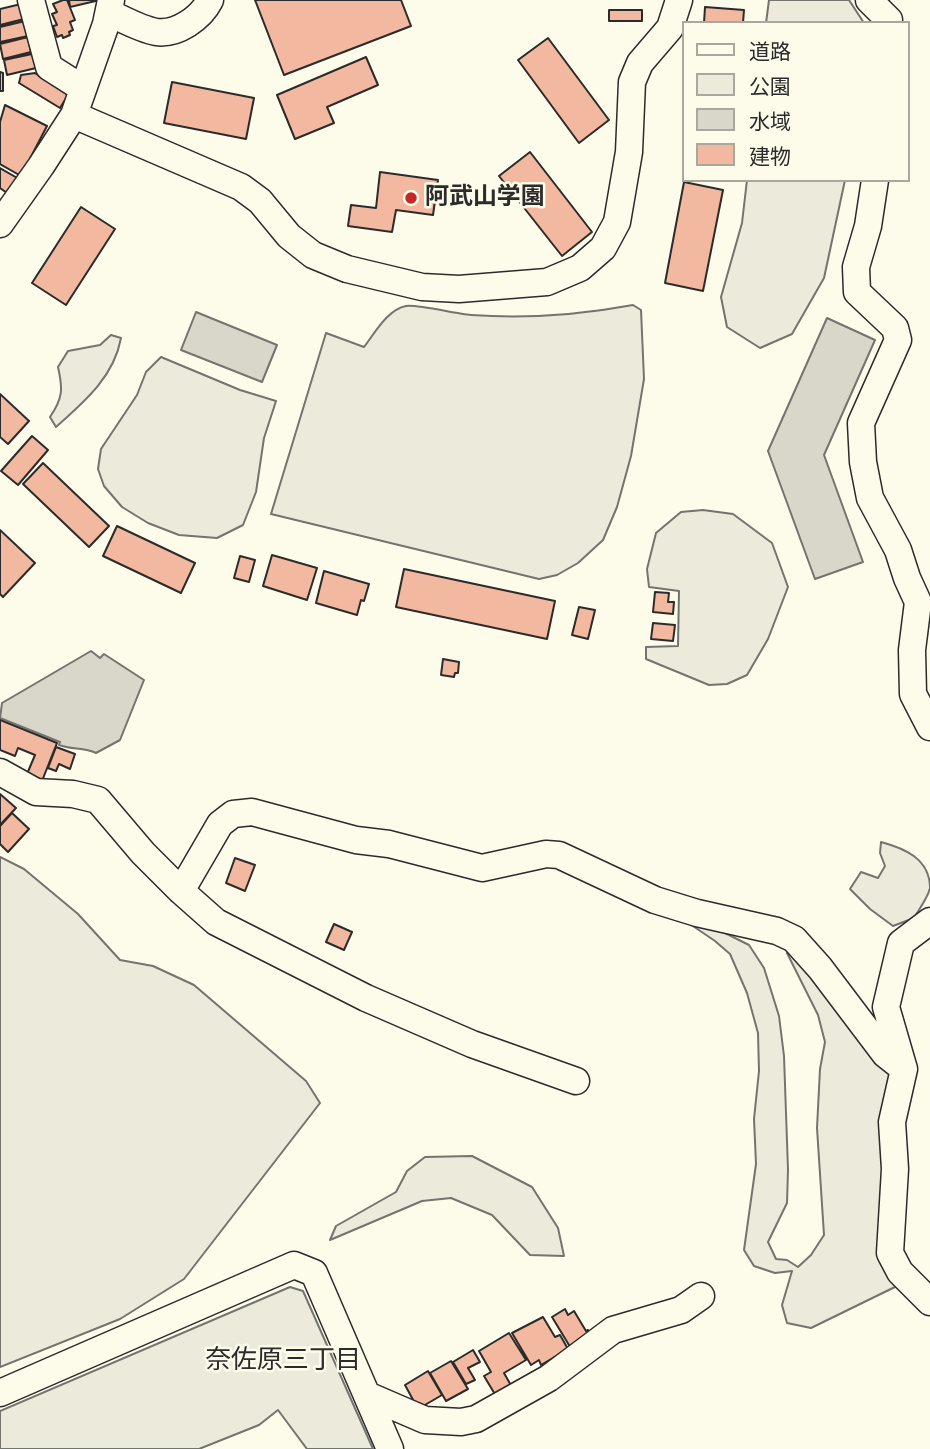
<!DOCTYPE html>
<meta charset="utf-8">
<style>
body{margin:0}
#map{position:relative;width:930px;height:1449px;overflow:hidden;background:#fdfbea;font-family:"Varela Round","Noto Sans JP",sans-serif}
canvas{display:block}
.legend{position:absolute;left:682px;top:21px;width:228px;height:161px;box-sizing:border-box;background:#fdfbea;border:2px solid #a9a89e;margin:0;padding:9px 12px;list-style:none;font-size:21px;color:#2b2b2b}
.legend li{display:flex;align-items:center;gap:14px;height:35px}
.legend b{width:35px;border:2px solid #a9a89e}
</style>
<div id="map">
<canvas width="930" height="1449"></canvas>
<ul class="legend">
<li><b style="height:9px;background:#fdfbea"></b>道路</li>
<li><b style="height:19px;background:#ecebdb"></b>公園</li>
<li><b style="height:19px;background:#d8d7c9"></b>水域</li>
<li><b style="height:19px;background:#f2b8a0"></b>建物</li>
</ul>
</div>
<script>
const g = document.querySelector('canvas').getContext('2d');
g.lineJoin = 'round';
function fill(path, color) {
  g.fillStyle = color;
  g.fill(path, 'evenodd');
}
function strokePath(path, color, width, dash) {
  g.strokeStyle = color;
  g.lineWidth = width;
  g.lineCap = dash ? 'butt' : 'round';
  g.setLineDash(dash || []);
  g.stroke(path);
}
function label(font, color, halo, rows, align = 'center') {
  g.font = font + ' "Varela Round","Noto Sans JP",sans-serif';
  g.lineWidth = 5;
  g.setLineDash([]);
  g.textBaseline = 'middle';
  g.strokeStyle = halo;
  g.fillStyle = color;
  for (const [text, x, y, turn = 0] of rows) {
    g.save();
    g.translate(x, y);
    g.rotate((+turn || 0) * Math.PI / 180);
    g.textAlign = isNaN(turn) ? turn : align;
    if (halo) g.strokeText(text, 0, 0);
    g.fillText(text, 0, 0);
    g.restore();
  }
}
const green = new Path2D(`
 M769 0H849L864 23H766Z
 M747 180H845L824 278 792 334 760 348 727 327 721 297 742 223Z
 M633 305 641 310 644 379 631 456 617 507 603 540 578 563 557 575 539 579 271 514 326 333 364 347C374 334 388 309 406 306 417 304 456 314 471 315 526 319 579 315 633 305Z
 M111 335 121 338C114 377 84 402 56 427L50 417C63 398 63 389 58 367L68 351 100 345Z
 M161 357 240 390 276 401 264 438 256 492 243 525 217 538 179 535 148 523 122 507 104 486 98 469 101 449 137 395 146 372Z
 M703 510 733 514 772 543 788 587 768 639 747 675 727 684 709 685 646 659V647L678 646 679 591 649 587 647 569 656 533 681 512Z
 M881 842C903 848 930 858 930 888 928 898 919 909 914 918L893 926 870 909 850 889 861 872 878 878 885 866 880 853Z
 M0 857 24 869 78 914 120 960 153 966 194 985 306 1081 320 1103 184 1279 120 1319 0 1367Z
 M687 922 707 924 749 945 764 968 779 1016 784 1056 788 1170 787 1203 768 1242 776 1259 787 1260 798 1267 811 1255 824 1235 817 1128 820 1069 825 1042 818 1015 787 953 792 951 893 1072 899 1285 811 1328 787 1323 782 1305 792 1271 775 1273 754 1266 744 1250 756 1164 754 1119 759 1071 758 1033 747 993 730 954 715 941Z
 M472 1156 532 1187 558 1228 564 1256 530 1255 492 1215 451 1198 422 1201 330 1240 336 1226 396 1192 407 1171 425 1157Z
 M290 1287 303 1291 373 1449H307L278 1410 259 1425 199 1449H0V1411Z`);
fill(green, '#ecebdb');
strokePath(green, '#74746e', 2);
const water = new Path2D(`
 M196 312 277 345 262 382 181 350Z
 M827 318 875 340 824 455 863 562 815 579 768 451Z
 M91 651 100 658 104 654 144 680 120 740 96 753C84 747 72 750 59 745L60 742 0 718 2 703Z`);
fill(water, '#d8d7c9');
strokePath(water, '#74746e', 2);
const building = new Path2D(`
 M63 0H67L75 20 70 22 73 30 69 32 70 35 63 38 62 35 57 37 53 26 57 25 52 14 57 12 53 4Z
 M69 0H100L70 7Z
 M255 0H401L411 26 284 75Z
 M21 4 24 19 0 25V9Z
 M705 7 744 10 743 23H704Z
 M609 10H642V21H609Z
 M25 21 28 36 0 42V27Z
 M28 37 31 52 3 59 0 44Z
 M548 38 609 120 579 143 518 60Z
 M32 54 36 68 7 75 4 60Z
 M366 57 378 85 327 107 334 123 295 139 277 95Z
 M0 72 3 73V91H0Z
 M35 73 68 95 60 108 19 83 21 75Z
 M172 82 254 98 246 139 164 123Z
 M5 105 47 126 21 176 0 164V122Z
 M530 152 592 232 562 256 499 176Z
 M0 168 19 179 10 195 0 188Z
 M380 172 438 180 433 215 396 210 392 232 348 226 351 205 376 208Z
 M684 182 723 190 703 291 665 283Z
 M81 207 115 229 66 305 32 283Z
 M0 394 29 421 8 444 0 437Z
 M32 436 48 450 18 485 1 471Z
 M43 463 109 526 89 547 23 484Z
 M117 526 195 563 181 593 103 556Z
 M0 530 35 563 3 597 0 594Z
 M272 555 317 568 307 600 263 586Z
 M240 556 255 560 249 582 234 578Z
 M404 569 555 601 547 639 396 607Z
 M324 571 369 584 364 601 361 600 357 615 316 603Z
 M655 592 669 593 668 602H674L673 614 653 612Z
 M579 607 595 610 588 639 572 635Z
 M653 623 675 625 673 641 651 639Z
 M443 659 459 662 458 673H455L454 677 441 675Z
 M0 720 57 743 42 781 27 774 35 755 18 748 15 756 0 750Z
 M56 747 75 754 70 769 59 764 56 771 48 768Z
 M0 794 16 808 0 825Z
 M12 813 29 829 8 852 0 844V826Z
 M235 858 255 865 245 891 226 883Z
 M334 924 352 932 344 950 326 942Z
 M565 1309 568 1315 574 1311 586 1331 588 1330 593 1338 572 1350 552 1317Z
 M543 1317 555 1337 560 1335 568 1349 541 1365 539 1360 531 1365 512 1333Z
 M509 1333 526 1360 504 1373 513 1389 496 1396 484 1376 491 1372 479 1351Z
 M473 1350 480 1362 468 1368 475 1380 466 1384 453 1362Z
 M451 1361 468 1389 446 1401 430 1373Z
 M428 1371 442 1395 418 1409 405 1385Z`);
fill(building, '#f2b8a0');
strokePath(building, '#2b2b2b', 2);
const minor = new Path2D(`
 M31 0 49 67 82 88
 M869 0 889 20
 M109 13C123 19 140 29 156 32 177 35 201 18 210 0
 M74 115 241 187 260 201 289 236 313 255 347 269 422 287 459 289 547 282 580 268 603 248 617 222 629 152 632 82 640 63 670 28 679 0
 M875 180 868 226 856 267 857 292 895 328 898 340 861 423 863 462 870 498 898 550 907 578 918 602 912 650 913 694 930 727
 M0 224 41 166 74 115 106 24 111 0
 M0 772 36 792 73 794 98 800 143 853 181 891 216 922 366 998 472 1044 576 1081
 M181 891 220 824 233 814 252 812 356 840 389 844 482 868 546 854 559 855 655 900 697 913 777 931 794 939 820 968 885 1054 904 1069
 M930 921 901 943 886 1007 904 1069 892 1122 895 1169 890 1253 900 1272 930 1302
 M0 1393 294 1265 314 1273 390 1449
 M367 1395 425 1420 461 1422 476 1419 549 1378 613 1330 681 1310 701 1296`);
strokePath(minor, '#2b2b2b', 29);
strokePath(minor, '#fdfbea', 26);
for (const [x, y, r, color] of [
 [411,198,7,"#c62828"]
]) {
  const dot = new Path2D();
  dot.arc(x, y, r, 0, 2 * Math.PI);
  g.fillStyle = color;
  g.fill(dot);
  strokePath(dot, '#fdfbea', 2.5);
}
label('bold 24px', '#2b2b2b', '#fdfbea', [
 ["阿武山学園",425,198]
], 'left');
label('26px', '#2b2b2b', '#fdfbea', [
 ["奈佐原三丁目",283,1361]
]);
</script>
